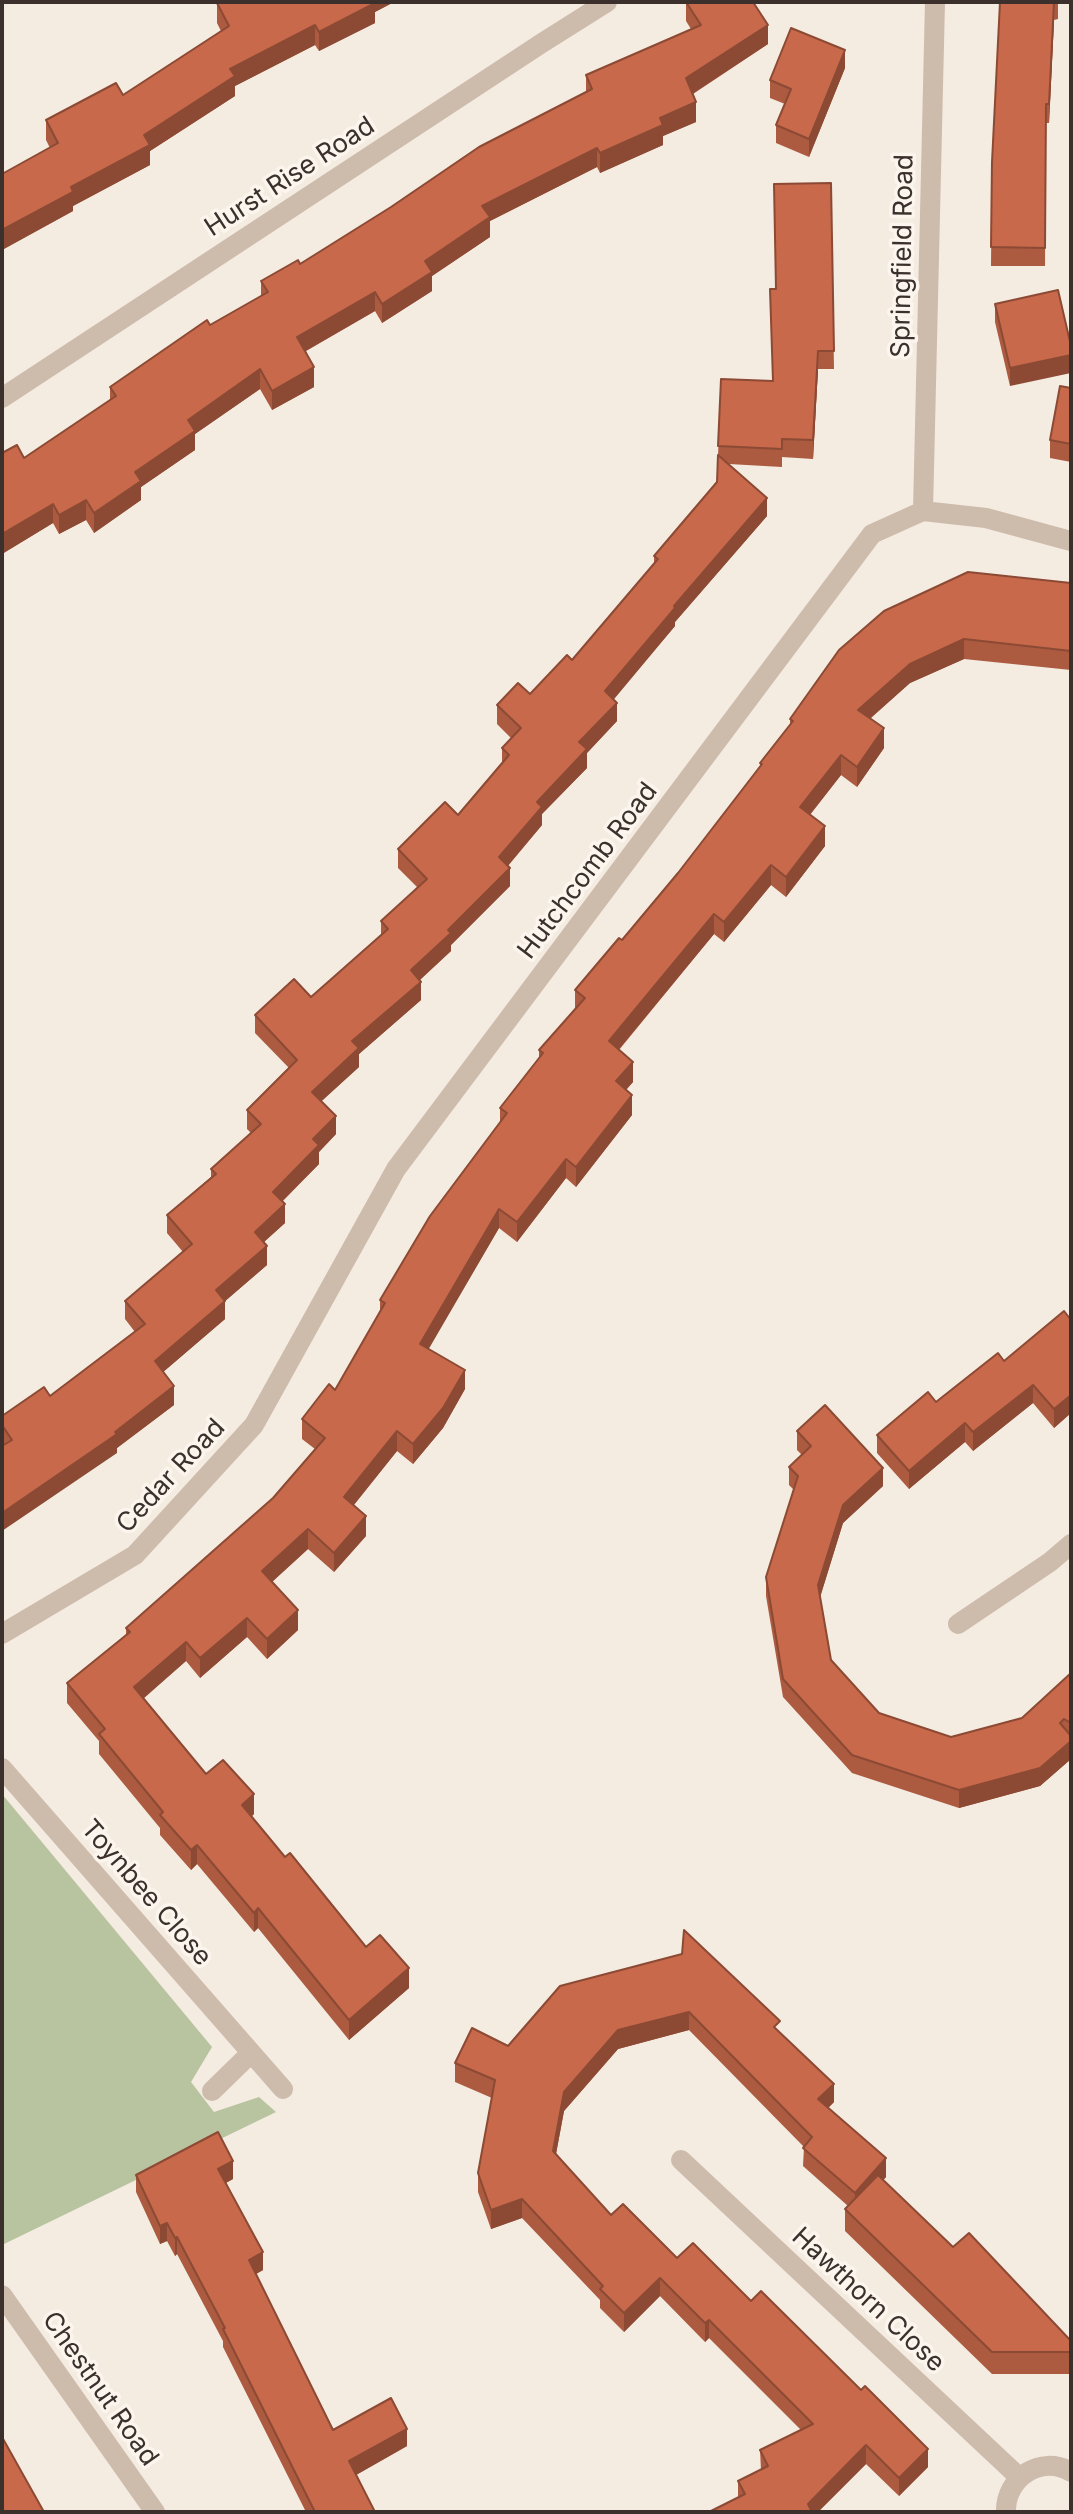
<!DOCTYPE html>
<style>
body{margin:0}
#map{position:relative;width:1073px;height:2514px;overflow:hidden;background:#f4ebe1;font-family:Inter,sans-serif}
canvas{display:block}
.frame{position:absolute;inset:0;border:4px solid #3b302b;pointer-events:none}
</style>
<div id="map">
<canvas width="1073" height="2514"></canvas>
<div class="frame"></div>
</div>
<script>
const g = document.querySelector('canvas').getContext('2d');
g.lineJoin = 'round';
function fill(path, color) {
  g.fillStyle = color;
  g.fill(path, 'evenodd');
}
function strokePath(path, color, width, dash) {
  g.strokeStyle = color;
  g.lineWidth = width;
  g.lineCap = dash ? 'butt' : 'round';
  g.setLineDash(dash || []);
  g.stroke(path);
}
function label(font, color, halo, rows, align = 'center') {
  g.font = font + ' Inter,sans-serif';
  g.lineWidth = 7;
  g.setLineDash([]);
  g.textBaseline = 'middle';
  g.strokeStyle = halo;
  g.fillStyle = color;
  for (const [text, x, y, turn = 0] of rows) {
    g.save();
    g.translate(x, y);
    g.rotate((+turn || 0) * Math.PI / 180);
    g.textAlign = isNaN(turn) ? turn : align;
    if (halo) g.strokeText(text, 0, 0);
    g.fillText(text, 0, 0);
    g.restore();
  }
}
fill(new Path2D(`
 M2 1794 212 2047 191 2082 214 2112 259 2097 276 2112 2 2245Z`), '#b8c4a0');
strokePath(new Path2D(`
 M2 398 542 43 607 2
 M923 511 935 2
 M958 1624 1050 1562 1071 1544
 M2 1634 135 1555 254 1425 396 1169 872 534 923 511 986 518 1071 541
 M2 1768 283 2089
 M212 2091 251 2053
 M681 2160 1019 2477
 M2 2295 155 2512
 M1006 2512C1005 2478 1041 2454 1071 2472`), '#cdbbac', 20);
fill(new Path2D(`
 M219 2H394L375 12V23L319 51 315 45 235 86V96L150 151V165L73 206V211L2 250V174L50 148 46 140V120L123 95 221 31 217 23V3Z
 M686 2 768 44 693 94 696 122 663 136V145L600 173 597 167 490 221V237L432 276V291L382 323 375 311 306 351 314 387 272 410 260 389 195 434V450L141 487V500L94 533 86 520 59 534 53 523 2 554V453L24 458 110 400V387L210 325 261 296V281L300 264 586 92V75L691 29 686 21Z
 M1000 2H1058V19L1054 20 1049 123H1046L1045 266H991L992 162Z
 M845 68 809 157 776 143V125L785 104 770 98V80Z
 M831 183 834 369H818L813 459 782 457V467L729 464 767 516 675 622V626L613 699 617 721 587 753V768L542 814V825L508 866 510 886 451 945V951L420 980 421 1000 359 1054V1067L321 1101 336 1134 319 1152V1164L282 1202 285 1223 264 1242 267 1265 225 1301V1319L163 1372 174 1405 117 1448V1453L3 1445 2 1443V1416L50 1396 135 1332 125 1319V1301L183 1252 167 1233V1215L211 1177V1169L251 1133 247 1129V1110L289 1068 255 1033V1015L311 997 381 936V921L418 888 398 868V849L458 815 502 764V748L511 738 497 724V705L530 694 572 660 654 564V556L717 482 721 379 772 381 776 289Z
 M1058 290 1010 386 995 322V304Z
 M1071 388V462L1050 458V440Z
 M1071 583V670L964 659 910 683 871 718 884 748 857 787 841 775 810 815 825 846 786 897 771 885 724 942 714 934 619 1050 633 1082 626 1090 632 1115 576 1187 566 1178 517 1242 499 1228 428 1349 465 1389 443 1428 413 1464 397 1451 354 1505 366 1536 334 1572 308 1549 272 1582 298 1630 267 1659 247 1637 200 1678 186 1661 143 1698 206 1774 254 1814 251 1817 285 1857 366 1947 409 1988 349 2040 258 1928 254 1932 197 1864 191 1870 160 1835V1828L99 1754V1741L67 1703V1683L126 1635V1628L273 1498 315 1449 302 1439V1419L335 1390 380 1311V1300L500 1123V1108L539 1058V1050L575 1009V990L622 940 678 873 760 767V763L790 725V719Z
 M1071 1320V1413L1054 1428 1033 1403 973 1451 965 1442 909 1489 877 1453V1435L936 1402Z
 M797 1431 883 1486 843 1523 820 1597 831 1660 879 1713 951 1737 1022 1718 1071 1673V1759L1040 1786 959 1808 852 1773 783 1697 766 1596V1577L794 1490 789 1485V1467L802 1455 797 1450Z
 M682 1954 780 2032 834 2102 828 2108 886 2177 883 2180 953 2247 1071 2341V2374H992L845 2231V2209L848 2206 803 2166 804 2147 689 2030 618 2049 564 2111 556 2154 611 2215 677 2258 751 2301 928 2467 899 2496 866 2464 818 2512H709L738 2498V2481L761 2470 760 2450 801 2430 709 2338 705 2342 660 2296 624 2332 600 2308V2300L522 2218 491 2229 478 2192V2173L492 2098 455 2082V2063L508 2046Z
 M136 2175 233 2179 226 2183 263 2270 256 2274 333 2430 407 2446 356 2475 375 2512H306L223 2347V2341L177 2254 175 2256 167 2241 160 2244 136 2192Z`), '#ac5a40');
fill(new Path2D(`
 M371 2H394L375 12V23L319 51V32Z
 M1054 2V20L1049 123V104Z
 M315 25V45L235 86V96L150 151V165L73 206V211L2 250V230L71 187 144 135 230 69Z
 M768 25V44L686 98V78Z
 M845 50V68L809 157V139Z
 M696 102V122L663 136V145L600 173V153L660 118Z
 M597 148V167L490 221V237L432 276V291L382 323V304L482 206Z
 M375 292V311L297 356V337Z
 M818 351V369L813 459V440Z
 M1071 355V373L1010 386V368Z
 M314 367V387L272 410V391Z
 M260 369V389L195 434V450L141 487V500L94 533V513L188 420Z
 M767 498V516L675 622V626L605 710V691L674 606Z
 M86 500V520L59 534V515Z
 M53 504V523L2 554V534Z
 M964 639V659L910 683 858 729V710L910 664Z
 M617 703V721L587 753V768L542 814V825L499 876V857L537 802 579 742Z
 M884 728V748L857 787V767Z
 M841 755V775L800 827V807Z
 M825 826V846L786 897V877Z
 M771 865V885L724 942V922Z
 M510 868V886L451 945V951L411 988V970L448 930Z
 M714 914V934L609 1061V1041Z
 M421 982V1000L359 1054V1067L312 1110V1092L352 1041Z
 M633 1062V1082L616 1101V1081Z
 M632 1095V1115L576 1187V1167Z
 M336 1116V1134L319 1152V1164L273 1210V1192L313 1139Z
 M566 1159V1178L517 1242V1222Z
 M285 1204V1223L255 1250V1232Z
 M499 1209V1228L420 1364V1344Z
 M267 1246V1265L216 1309V1290Z
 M225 1301V1319L155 1379V1361Z
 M465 1370V1389L443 1428 413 1464V1444Z
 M1033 1385V1403L973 1451V1432Z
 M174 1386V1405L117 1448V1453L2 1531V1513L115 1432Z
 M1071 1395V1413L1054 1428V1409Z
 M965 1423V1442L909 1489V1471Z
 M397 1431V1451L344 1517V1497Z
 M883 1468V1486L843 1523 818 1604V1585L843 1505Z
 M366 1516V1536L334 1572V1553Z
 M308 1529V1549L262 1591V1571Z
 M298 1610V1630L267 1659V1639Z
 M247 1618V1637L200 1678V1658Z
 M186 1642V1661L134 1707V1687Z
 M1071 1741V1759L1040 1786 959 1808V1790Z
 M254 1794V1814L242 1825V1805Z
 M197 1845V1864L191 1870V1850Z
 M258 1908V1928L254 1932V1913Z
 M409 1968V1988L349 2040V2020Z
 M689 2012V2030L618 2049 564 2111 553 2170V2151L564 2092 618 2030Z
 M834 2084V2102L818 2118V2099Z
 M886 2158V2177L855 2212V2193Z
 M233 2161V2179L218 2187V2169Z
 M522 2199V2218L491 2229V2210Z
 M167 2223V2241L160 2244V2226Z
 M177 2237V2254L175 2256V2238Z
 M263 2252V2270L249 2278V2260Z
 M660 2278V2296L624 2332V2313Z
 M709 2320V2338L705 2342V2323Z
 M407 2429V2446L349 2479V2461Z
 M866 2445V2464L818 2512H808V2504Z
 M928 2449V2467L899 2496V2478Z`), '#8c4a34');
const building = new Path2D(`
 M219 2H375V3L319 32 315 25 230 69 235 76 144 135 150 145 71 187 73 192 2 230V174L58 143 46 120 116 83 123 95 229 26 217 3Z
 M686 2H753L768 25 686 78 696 102 660 118 663 125 600 153 597 148 482 206 490 217 425 261 432 272 382 304 375 292 297 337 314 367 272 391 260 369 188 420 195 431 135 472 141 481 94 513 86 500 59 515 53 504 2 534V453L17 445 24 458 116 396 110 387 207 320 210 325 268 292 261 281 298 260 300 264 391 207 479 147 592 89 586 75 701 25Z
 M1000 2H1054L1049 104H1046L1045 248 991 247 992 162Z
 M791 28 845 50 809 139 776 125 791 89 770 80Z
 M831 183 834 351H818L813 440 782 439V449L718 446 721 379 773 381 770 289H776L774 184Z
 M1058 290 1071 346V355L1010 368 995 304Z
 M1060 386 1071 388V444L1050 440Z
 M718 455 767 498 674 606 675 608 605 691 617 703 579 742 587 749 537 802 542 807 499 857 510 868 448 930 451 933 411 970 421 982 352 1041 359 1048 312 1092 336 1116 313 1139 319 1145 273 1192 285 1204 255 1232 267 1246 216 1290 225 1301 155 1361 174 1386 115 1432 117 1434 2 1513V1446L12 1440 2 1425V1416L44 1387 50 1396 145 1324 125 1301 192 1244 167 1215 216 1174 211 1169 261 1124 247 1110 297 1060 255 1015 294 979 311 997 388 929 381 921 427 879 398 849 445 802 458 815 509 755 502 748 521 728 497 705 518 683 530 694 567 655 572 660 658 559 654 556 717 482Z
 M968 572 1071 583V651L964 639 910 664 858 710 884 728 857 767 841 755 800 807 825 826 786 877 771 865 724 922 714 914 609 1041 633 1062 616 1081 632 1095 576 1167 566 1159 517 1222 499 1209 420 1344 465 1370 443 1408 413 1444 397 1431 344 1497 366 1516 334 1553 308 1529 262 1571 298 1610 267 1639 247 1618 200 1658 186 1642 134 1687 206 1774 223 1760 254 1794 242 1805 285 1857 290 1853 366 1947 380 1935 409 1968 349 2020 258 1908 254 1913 197 1845 191 1850 160 1815 163 1812 99 1734 105 1729 67 1683 130 1632 126 1628 273 1498 325 1438 302 1419 329 1384 335 1390 385 1303 380 1300 430 1216 507 1113 500 1108 543 1053 539 1050 585 998 575 990 619 938 622 940 678 873 762 764 760 763 793 721 790 719 839 650 884 611Z
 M1064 1311 1071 1320V1395L1054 1409 1033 1385 973 1432 965 1423 909 1471 877 1435 928 1392 936 1402 998 1353 1004 1361Z
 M825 1405 883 1468 843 1505 818 1585 831 1660 879 1713 951 1737 1022 1718 1071 1673V1723L1064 1719 1060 1723 1071 1736V1741L1040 1768 959 1790 852 1755 783 1679 766 1577 798 1476 789 1467 811 1446 797 1431Z
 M684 1930 780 2021 774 2027 834 2084 818 2099 886 2158 855 2193 803 2148 812 2137 689 2012 618 2030 564 2092 553 2151 611 2215 623 2204 677 2258 693 2243 751 2301 761 2291 861 2390 865 2386 928 2449 899 2478 866 2445 808 2504 812 2512H709L745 2494 738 2481 768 2466 760 2450 813 2424 709 2320 705 2323 660 2278 624 2313 600 2289 603 2286 522 2199 491 2210 478 2173 495 2080 455 2063 472 2028 508 2046 560 1986 682 1954Z
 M218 2132 233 2161 218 2169 263 2252 249 2260 333 2430 391 2398 407 2429 349 2461 375 2512H315L223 2329 225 2328 177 2237 175 2238 167 2223 160 2226 136 2175Z
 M878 2175 953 2247 969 2233 1071 2341V2352H992L845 2209Z
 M2 2437 44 2512H2Z`);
fill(building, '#c8694b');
strokePath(building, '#8c4a34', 2);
label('26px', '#3b302b', '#fbf5ee', [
 ["Hurst Rise Road",290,177,-33],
 ["Springfield Road",903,256,-89],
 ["Hutchcomb Road",588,871,-53],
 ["Cedar Road",171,1476,-47],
 ["Toynbee Close",146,1893,49],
 ["Hawthorn Close",868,2300,43],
 ["Chestnut Road",100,2389,55]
]);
</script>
